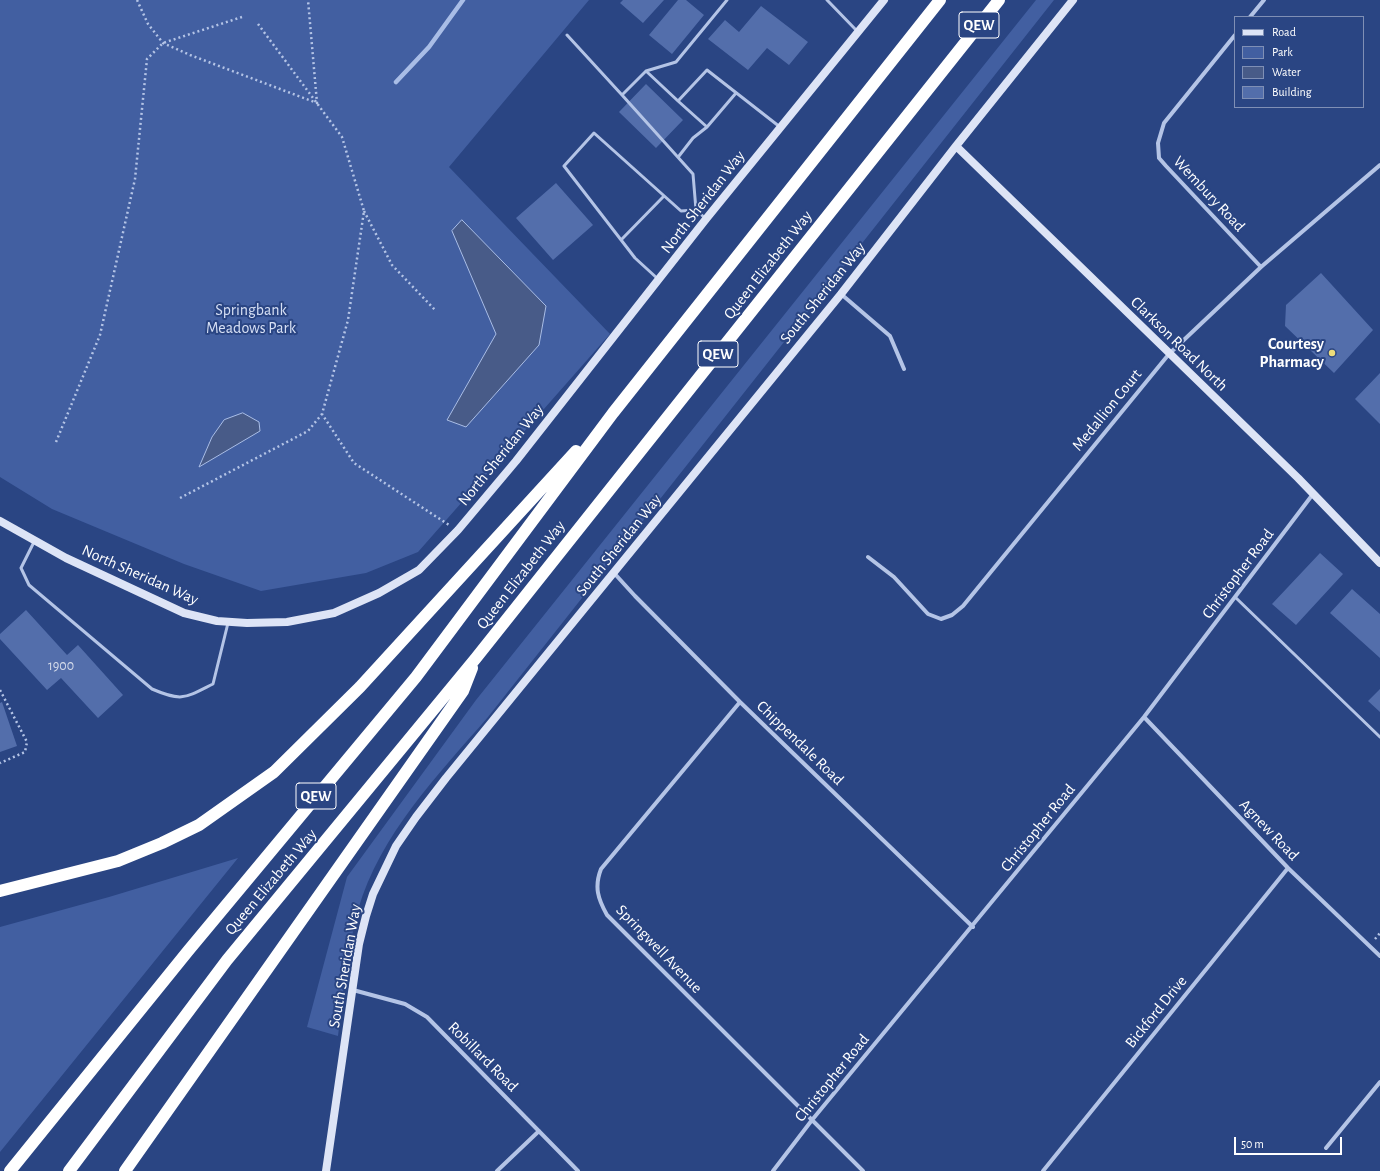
<!DOCTYPE html>
<style>
body{margin:0}
#map{position:relative;width:1380px;height:1171px;overflow:hidden;background:#2a4583;font-family:"Alegreya Sans",sans-serif}
canvas{display:block}
.legend{position:absolute;left:1234px;top:16px;width:130px;height:92px;box-sizing:border-box;background:#2a4583;border:1px solid #7f8fb5;margin:0;padding:5px 7px;list-style:none;font-size:12px;color:#fff}
.legend li{display:flex;align-items:center;gap:8px;height:20px}
.legend b{width:20px;border:1px solid #7f8fb5}
.scale{position:absolute;left:1234px;top:1137px;width:108px;height:18px;box-sizing:border-box;border:2px solid #fff;border-top:0;padding-left:5px;font-size:12px;line-height:14px;white-space:nowrap;color:#fff;-webkit-text-stroke:3px #2a4583;paint-order:stroke}
</style>
<div id="map">
<canvas width="1380" height="1171"></canvas>
<ul class="legend">
<li><b style="height:5px;background:#dde4f6"></b>Road</li>
<li><b style="height:11px;background:#425fa1"></b>Park</li>
<li><b style="height:11px;background:#485b88"></b>Water</li>
<li><b style="height:11px;background:#536eab"></b>Building</li>
</ul>
<div class="scale">50 m</div>
</div>
<script>
const g = document.querySelector('canvas').getContext('2d');
g.lineJoin = 'round';
function fill(path, color) {
  g.fillStyle = color;
  g.fill(path, 'evenodd');
}
function strokePath(path, color, width, dash) {
  g.strokeStyle = color;
  g.lineWidth = width;
  g.lineCap = dash ? 'butt' : 'round';
  g.setLineDash(dash || []);
  g.stroke(path);
}
function label(font, color, halo, rows, align = 'center') {
  g.font = font + ' "Alegreya Sans",sans-serif';
  g.lineWidth = 4;
  g.setLineDash([]);
  g.textBaseline = 'middle';
  g.strokeStyle = halo;
  g.fillStyle = color;
  for (const [text, x, y, turn = 0] of rows) {
    g.save();
    g.translate(x, y);
    g.rotate((+turn || 0) * Math.PI / 180);
    g.textAlign = isNaN(turn) ? turn : align;
    if (halo) g.strokeText(text, 0, 0);
    g.fillText(text, 0, 0);
    g.restore();
  }
}
fill(new Path2D(`
 M0 0H589L449 167 610 334 418 552 366 573 261 591 184 564 52 509 0 477Z
 M1036 0H1054L488 717C438 775 380 834 358 910 347 951 343 994 338 1036L307 1027 347 877 476 700Z
 M238 858 0 1152V927L109 897Z`), '#425fa1');
const water = new Path2D(`
 M462 220 546 306 539 345 466 427 447 420 496 334 452 231Z
 M243 413 259 422 260 431 199 467 212 437 224 420Z`);
fill(water, '#485b88');
strokePath(water, '#a9bde6', 1);
strokePath(new Path2D(`
 M396 82 429 47 463 0`), '#a9bde6', 4.5);
fill(new Path2D(`
 M623 0H664L643 23 620 3Z
 M678 0H686L704 15 672 54 649 35Z
 M761 6 808 42 789 65 767 48 748 70 708 39 725 20 739 32Z
 M646 84 683 120 656 148 619 112Z
 M556 183 593 225 553 260 516 218Z
 M1321 273 1373 330 1334 373 1285 326 1286 305Z
 M1380 373V424L1355 399Z
 M1320 553 1343 574 1296 625 1272 604Z
 M1352 589 1380 614V658L1330 613Z
 M26 610 67 655 78 645 123 695 98 718 61 678 47 690 0 639V634Z
 M1380 689V712L1368 701Z
 M2 702 17 746 0 752V703Z`), '#536eab');
strokePath(new Path2D(`
 M137 0 148 24 163 43 190 55 317 103 308 0
 M258 24 342 137 364 211 348 320 322 414 354 463 449 525
 M364 211 392 265 436 311
 M56 442 100 335 135 179 147 59 163 43 242 17
 M180 498 308 431 322 414
 M0 690 27 742 25 752 0 763
 M1375 939 1380 933`), '#b4c4e6', 2.5, [2, 3]);
strokePath(new Path2D(`
 M827 0 857 31
 M567 35 622 95
 M646 71 676 62 727 0
 M678 101 707 127
 M679 156 693 138 707 127 736 93
 M696 210 693 174 622 95 646 71 678 101 707 70 780 127
 M621 240 664 196
 M658 279 635 258 564 166 594 133 681 211 696 210 705 218
 M34 542 21 568 29 585 152 689C182 702 185 698 213 684L228 623
 M1235 597 1380 737`), '#b4c4e6', 3);
strokePath(new Path2D(`
 M1250 17 1264 0
 M1235 35 1164 123 1158 143 1159 158 1166 166 1261 267
 M841 294 890 336 904 369
 M868 557 894 577 928 614 941 619 952 615 963 606 1169 354 1261 267 1380 165
 M614 573 635 596 740 702 973 927
 M740 702 601 869C594 887 598 899 607 915L863 1171
 M1144 717 1288 868 1380 956
 M353 990 405 1004 427 1017 578 1171
 M1326 1148 1380 1082
 M497 1171 539 1131
 M773 1171 812 1120 1144 717 1313 494
 M1043 1171 1288 868`), '#b4c4e6', 4);
strokePath(new Path2D(`
 M956 146 1298 478 1380 563
 M0 521 66 558 184 613 217 621 247 623 287 622 334 613 379 593 419 570 458 530 516 461 706 219 884 0
 M326 1171 359 944 366 916 373 894 396 846 416 817 446 778 841 294 956 146 1073 0`), '#dde4f6', 8);
strokePath(new Path2D(`
 M0 891 118 861 162 843 199 825 274 772 360 687 576 451
 M10 1171 188 951 416 677 613 413 940 0
 M69 1171 227 960 476 658 999 0
 M125 1171 463 691 472 668`), '#fff', 12);
for (const [x, y, r, color] of [
 [1332,353,4,"#eddc7b"]
]) {
  const dot = new Path2D();
  dot.arc(x, y, r, 0, 2 * Math.PI);
  g.fillStyle = color;
  g.fill(dot);
  strokePath(dot, '#2a4583', 1.5);
}
label('14px', '#d4dbea', null, [
 ["1900",61,666]
]);
for (const [x, y, w] of [
 [979,25,40],
 [718,354,40],
 [316,796,40]
]) {
  const box = new Path2D();
  box.roundRect(x - w / 2, y - 13, w, 26, 3);
  g.fillStyle = '#2a4583';
  g.fill(box);
  strokePath(box, '#fff', 1);
}
label('bold 15px', '#fff', null, [
 ["QEW",979,25],
 ["QEW",718,354],
 ["QEW",316,796]
]);
label('16px', '#fff', '#2a4583', [
 ["Wembury Road",1209,194,47],
 ["North Sheridan Way",703,202,-52],
 ["Queen Elizabeth Way",768,265,-52],
 ["South Sheridan Way",823,293,-51],
 ["Clarkson Road North",1179,344,44],
 ["Medallion Court",1107,410,-51],
 ["North Sheridan Way",501,455,-51],
 ["South Sheridan Way",619,545,-51],
 ["Christopher Road",1238,574,-53],
 ["North Sheridan Way",140,575,24],
 ["Queen Elizabeth Way",521,575,-52],
 ["Chippendale Road",800,743,44],
 ["Christopher Road",1038,828,-51],
 ["Agnew Road",1269,830,46],
 ["Queen Elizabeth Way",271,882,-50],
 ["Springwell Avenue",659,949,46],
 ["South Sheridan Way",345,966,-80],
 ["Bickford Drive",1156,1012,-51],
 ["Robillard Road",483,1057,45],
 ["Christopher Road",832,1078,-51]
]);
label('16px', '#d7e0f5', '#2a4583', [
 ["Springbank",251,310],
 ["Meadows Park",251,328]
]);
label('bold 16px', '#fff', '#2a4583', [
 ["Courtesy",1324,344],
 ["Pharmacy",1324,362]
], 'right');
</script>
